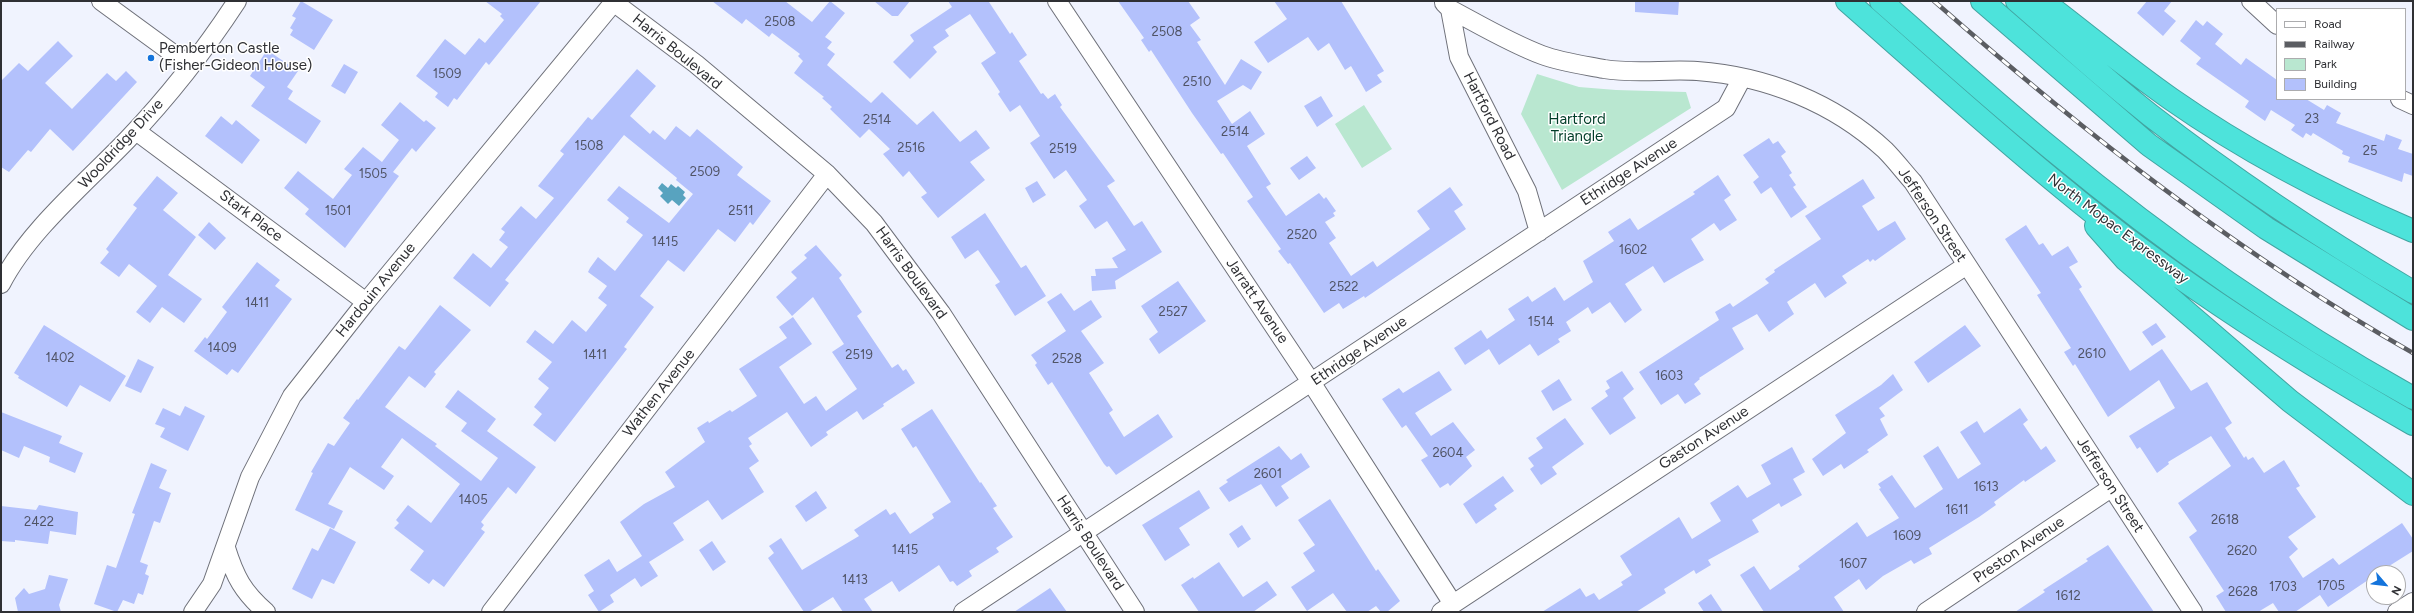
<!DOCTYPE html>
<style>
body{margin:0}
#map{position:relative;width:2414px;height:613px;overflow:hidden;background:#f0f3fe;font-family:Figtree,sans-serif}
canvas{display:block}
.frame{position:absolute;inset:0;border:2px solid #2f3034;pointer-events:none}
.legend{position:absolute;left:2276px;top:8px;width:130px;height:92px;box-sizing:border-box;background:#fff;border:1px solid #acacae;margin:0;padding:5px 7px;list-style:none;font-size:12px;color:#2f3034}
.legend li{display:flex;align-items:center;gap:8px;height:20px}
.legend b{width:20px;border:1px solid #acacae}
.north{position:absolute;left:2366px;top:565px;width:40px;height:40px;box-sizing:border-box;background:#fff;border:1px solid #acacae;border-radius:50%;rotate:118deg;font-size:11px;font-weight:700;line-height:16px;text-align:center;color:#2f3034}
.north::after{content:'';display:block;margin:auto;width:14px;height:18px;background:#1474dc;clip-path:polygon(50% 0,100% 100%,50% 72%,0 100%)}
</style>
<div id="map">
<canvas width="2414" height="613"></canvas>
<div class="frame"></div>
<ul class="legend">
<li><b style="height:5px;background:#fff"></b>Road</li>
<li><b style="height:5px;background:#5b5d62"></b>Railway</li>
<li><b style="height:11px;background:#b9e7d0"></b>Park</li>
<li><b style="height:11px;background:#b3c1fc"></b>Building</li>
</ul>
<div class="north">N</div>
</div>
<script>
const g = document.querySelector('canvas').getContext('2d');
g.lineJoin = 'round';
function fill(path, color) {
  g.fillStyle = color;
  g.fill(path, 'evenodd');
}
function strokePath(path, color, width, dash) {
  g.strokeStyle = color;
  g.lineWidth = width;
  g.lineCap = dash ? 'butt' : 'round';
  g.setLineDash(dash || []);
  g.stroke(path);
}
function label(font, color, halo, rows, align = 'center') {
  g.font = font + ' Figtree,sans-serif';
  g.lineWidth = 3;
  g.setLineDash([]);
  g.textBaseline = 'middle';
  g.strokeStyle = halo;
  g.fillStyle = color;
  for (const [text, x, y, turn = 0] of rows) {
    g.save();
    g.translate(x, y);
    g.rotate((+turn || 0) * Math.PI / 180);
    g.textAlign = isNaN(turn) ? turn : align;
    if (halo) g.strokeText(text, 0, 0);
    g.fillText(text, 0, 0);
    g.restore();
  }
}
fill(new Path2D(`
 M1537 74 1579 87 1616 90 1686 92 1691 108 1562 190 1521 114Z
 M1364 105 1392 149 1362 168 1335 124Z`), '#b9e7d0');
fill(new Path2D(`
 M662 183 668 188 671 184 676 188 678 186 685 192 683 195 686 198 679 206 672 200 668 204 660 196 663 193 658 188Z`), '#58a3bf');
fill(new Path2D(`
 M301 1 333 20 314 50 290 35 293 30 290 28 296 18 292 16Z
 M485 1H541L489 65 486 62 457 100 454 98 448 107 435 97 438 93 416 76 445 39 465 55 479 38 485 43 504 20 500 16 502 14Z
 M712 1H785L812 22 830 1 845 13 825 37 832 42 827 48 835 54 827 65 871 103 882 92 917 125 933 111 960 142 976 130 990 148 970 162 985 180 938 218 921 197 927 193 909 171 903 177 883 154 890 149 869 129 860 138 830 109 832 107 822 98 824 97 794 73 803 61 798 56 800 54 772 33 769 37 746 19 742 24Z
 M874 1H910L898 16H892Z
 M948 1H990L989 2 1010 34 1012 32 1027 55 1019 61 1041 94 1043 93 1048 99 1055 94 1062 105 1060 107 1115 181 1107 186 1134 226 1142 221 1162 252 1115 281 1116 289 1092 291 1091 276H1096L1095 269 1118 268 1112 258 1126 250 1107 221 1095 229 1079 206 1087 200 1066 170 1054 179 1030 143 1040 136 1020 105 1010 112 998 94 1000 92 981 63 996 53 970 14 945 30 949 36 933 47 937 52 910 79 893 62 914 41 910 35 952 7Z
 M1118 1H1188L1200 18 1190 25 1201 40 1197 42 1225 85 1241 59 1262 72 1251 90 1243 85 1217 101 1232 124 1250 111 1265 134 1247 146 1271 184 1266 187 1286 216 1319 193 1324 199 1326 197 1336 211 1333 213 1335 216 1325 222 1336 238 1329 243 1351 276 1373 261 1377 267 1430 229 1417 211 1450 187 1463 205 1454 211 1466 229 1365 298 1364 296 1343 309 1339 303 1324 313 1290 263 1288 264 1278 251 1281 249 1247 201 1253 197 1223 153 1221 154 1192 113 1151 50 1149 52 1141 40 1144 38Z
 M1274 1H1341L1384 71 1377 75 1382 82 1366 92 1351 66 1345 70 1329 43 1318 51 1308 37 1268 63 1254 42 1287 19Z
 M1635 1H1679L1678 15 1635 12Z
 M2147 1H2172L2164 11 2176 21 2163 36 2137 13Z
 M2196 20 2203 26 2207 21 2223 34 2215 44 2241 65 2246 58 2277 80V99H2306L2324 110 2327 105 2341 113 2336 123 2384 141 2386 134 2402 140 2398 149 2413 154V176L2404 173 2402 182 2348 162 2350 157 2342 154 2343 151 2313 133 2311 136 2306 133 2303 138 2291 130 2295 125 2271 110 2265 121 2245 107 2249 101 2196 64 2201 58 2180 41Z
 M58 41 73 56 45 83 72 109 107 73 116 81 126 71 137 82 73 151 50 129 31 152 28 150 9 172 1 167V81L19 63 28 71Z
 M267 50 298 71 287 87 293 91 288 99 321 121 306 144 251 106 265 87 250 76Z
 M344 64 358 72 345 94 331 86Z
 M637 69 656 86 630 116 650 134 653 130 665 140 676 126 690 137 697 129 743 167 737 175 771 201 753 225 750 222 735 242 718 229 684 272 668 260 640 296 654 307 624 347 627 349 555 442 533 425 542 414 534 407 549 388 538 379 552 362 526 342 535 330 553 344 572 320 586 332 607 305 598 298 607 286 588 272 590 268 598 257 615 271 643 235 626 222 629 218 607 200 619 186 669 223 693 194 676 180 677 178 624 135 505 280 509 283 490 307 453 278 473 253 491 268 508 247 499 240 505 232 501 229 521 206 536 219 554 198 538 186 564 154 560 151 588 117 592 120Z
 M1321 96 1333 116 1317 127 1304 106Z
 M400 102 424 122 426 120 436 128 416 152 412 148 393 172 399 176 345 248 305 214 309 209 284 188 298 171 333 199 352 175 344 169 363 147 382 162 399 140 381 125Z
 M221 116 232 125 236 120 260 140 242 164 205 136Z
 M1769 138 1773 144 1778 141 1786 152 1781 156 1792 173 1789 175 1796 185 1793 187 1807 207 1791 218 1771 187 1761 194 1753 182 1759 177 1743 155Z
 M1307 156 1316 168 1299 180 1290 168Z
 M1718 175 1731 195 1724 200 1737 220 1720 231 1714 223 1691 239 1704 260 1686 270 1664 283 1653 266 1625 284 1642 310 1625 323 1610 302 1592 314 1588 307 1566 322 1571 331 1558 339 1560 342 1538 356 1530 344 1499 365 1489 349 1465 365 1454 348 1481 330 1487 339 1515 320 1508 309 1528 296 1532 302 1555 287 1564 301 1593 282 1583 261 1614 241 1608 232 1630 218 1638 230 1695 194 1693 192Z
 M157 176 178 193 163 210 196 237 168 275 202 299 184 323 162 307 150 323 136 312 157 286 129 264 119 277 100 263 109 252 106 249 137 208 133 205Z
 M1863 179 1875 198 1862 206 1878 231 1895 221 1906 239 1875 261 1873 259 1870 262 1868 259 1842 276 1847 283 1825 298 1815 283 1787 302 1794 314 1769 332 1757 314 1732 328 1744 349 1699 378 1700 379 1694 384 1701 394 1685 404 1678 394 1661 405 1639 372 1719 320 1715 312 1730 303 1733 307 1769 283 1765 279 1775 272 1774 270 1821 239 1805 216Z
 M1037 181 1046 195 1033 203 1025 188Z
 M985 213 1021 268 1026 265 1046 296 1015 316 995 285 1000 282 978 250 965 259 951 237Z
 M209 222 226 238 215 250 198 235Z
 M2026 225 2039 245 2043 243 2052 256 2068 246 2078 262 2069 267 2082 287 2079 289 2130 371 2162 349 2191 391 2207 382 2232 423 2225 428 2244 458 2246 456 2248 460 2253 457 2264 473 2284 460 2300 486 2296 488 2316 517 2288 537 2298 549 2289 557 2303 578 2333 558 2339 565 2402 523 2413 539V551L2378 573H2374V576L2328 607 2320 595 2295 612H2279L2273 603 2258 612H2226L2216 596 2224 591 2189 537 2197 531 2178 503 2231 466 2211 436 2168 462 2169 464 2157 473 2140 447 2137 449 2129 436 2175 408 2159 380 2108 417 2075 364 2073 366 2064 352 2071 348 2037 295 2041 293 2005 239Z
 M816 245 842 275 839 278 862 312 857 316 892 368 898 364 903 371 906 369 915 383 883 404 884 406 863 420 857 411 826 432 828 435 811 447 787 412 748 438 752 444 749 446 759 461 749 468 764 492 722 520 708 500 673 523 684 540 649 562 658 576 641 587 635 578 610 595 614 602 599 612 588 595 594 591 584 575 609 559 617 572 642 556 620 522 644 504 675 487 665 472 705 442 697 428 708 421 709 423 730 410 732 412 757 396 739 369 787 338 779 327 793 317 812 344 779 367 804 404 816 396 826 411 857 389 832 352 844 344 813 297 792 316 776 297 797 278 791 272 807 258 804 255Z
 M257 262 280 280 275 286 292 299 238 373 232 369 227 375 194 351 205 337 207 339 227 312 222 307Z
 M1178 281 1206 321 1159 354 1149 339 1158 332 1141 306Z
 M1061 293 1074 311 1091 300 1102 317 1081 331 1104 363 1089 373 1113 410 1109 413 1124 437 1158 414 1173 437 1116 475 1109 466 1107 467 1104 464 1052 382 1048 385 1035 365 1037 363 1031 355 1066 331 1047 302Z
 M440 305 471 330 434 372 436 374 425 388 409 376 385 407 427 437 437 444 435 446 481 481 498 458 461 431 467 423 445 407 458 390 496 419 487 431 536 467 516 494 508 487 481 522 484 525 481 529 485 532 444 587 433 579 429 584 410 570 424 551 394 528 399 523 396 520 408 505 431 523 460 484 402 438 381 467 394 476 384 490 350 467 328 504 343 511 334 529 295 510 313 473 311 472 328 443 334 446 350 423 343 418 357 399 358 400 399 346 405 350Z
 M2156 323 2166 337 2152 346 2142 332Z
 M44 325 126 376 110 402 80 385 67 407 18 378 19 376 14 373Z
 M1965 325 1981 346 1928 383 1914 362Z
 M138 359 154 367 141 393 125 386Z
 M1439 371 1452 390 1415 413 1431 436 1453 422 1475 450 1466 457 1472 466 1450 486 1448 483 1440 488 1421 460 1428 456 1406 425 1402 428 1382 399 1399 388 1403 393Z
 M1622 371 1634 389 1623 398 1636 418 1610 435 1591 408 1608 396 1605 391 1610 388 1606 381Z
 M1893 374 1903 390 1879 408 1885 416 1880 419 1888 435 1867 450 1869 452 1844 469 1841 464 1823 476 1812 459 1846 433 1835 415 1881 385Z
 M1559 379 1572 400 1553 411 1541 391Z
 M185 406 205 416 188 451 160 437 165 428 155 424 163 408 180 416Z
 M2020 408 2028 420 2023 424 2041 450 2046 446 2056 461 2025 482 2024 480 1994 502 1996 505 1979 517 1929 548 1932 554 1914 564 1911 560 1883 576 1866 590 1859 579 1834 597 1844 612H1764L1740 575 1754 566 1770 590 1800 569 1798 566 1857 522 1867 537 1899 518 1879 489 1881 488 1878 484 1892 475 1915 508 1943 489 1923 456 1938 446 1958 479 1981 464 1960 432 1977 421 1984 433Z
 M932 409 980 483 981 482 997 506 993 508 1013 537 996 548 999 552 969 571 972 576 957 586 953 581 950 582 939 565 899 592 892 581 864 599 873 612H843L833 597 809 612H804L768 558 774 553 769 546 781 538 802 570 859 536 854 530 886 509 890 515 895 512 910 534 934 518 932 514 951 502 916 446 913 448 901 429Z
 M1 412 62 436 59 443 83 453 75 473 49 462 50 457 24 446 19 458 1 450Z
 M1565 418 1584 444 1552 467 1557 474 1541 485 1530 469 1534 466 1528 458 1543 448 1536 438Z
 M1279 446 1291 460 1301 453 1310 467 1281 486 1289 498 1276 507 1261 484 1229 502 1219 488 1228 482 1226 480Z
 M1792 447 1805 472 1793 479 1802 495 1781 507 1779 503 1752 520 1759 532 1708 560 1711 565 1696 574 1694 570 1664 589 1666 593 1636 612H1542L1580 588 1586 597 1594 593 1599 600 1623 585 1621 582 1632 575 1620 556 1679 517 1692 539 1721 521 1710 503 1738 485 1747 498 1771 484 1761 465Z
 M151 463 167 470 159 488 171 493 160 523 154 521 140 562 148 565 145 574 149 576 143 595 138 593 134 604 123 600 117 612 94 604 107 565 116 568 135 514 132 513Z
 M1503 476 1514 491 1494 505 1497 509 1476 524 1463 504Z
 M1199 490 1210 508 1179 528 1190 545 1165 561 1142 525Z
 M816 491 827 508 806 522 795 506Z
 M1330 499 1376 571 1378 569 1400 601 1387 612H1381L1376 606 1367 612H1347L1333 593 1307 611 1291 587 1315 571 1303 553 1315 545 1298 520Z
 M39 505 78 512 76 535 50 531 48 544 15 540V542L1 541V506L36 510Z
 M1242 525 1251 539 1238 548 1229 534Z
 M330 528 356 542 334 584 322 579 312 599 292 589 312 548 318 551Z
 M712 541 726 562 713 571 699 550Z
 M2108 545 2154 612H2015L2045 592 2043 590 2088 561 2086 559Z
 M1219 562 1243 597 1267 581 1277 595 1253 612H1199L1181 585 1193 577 1194 579Z
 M49 575 68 579 59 605 61 612H18L15 598 24 588 29 594 45 589Z
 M1050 588 1067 612H1014Z
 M1711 594 1723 612H1704L1698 603Z`), '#b3c1fc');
const minor = new Path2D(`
 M101 1 190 66
 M612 1 696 64 827 174 874 223 941 313 1135 612
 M1057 1 1311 382 1453 604
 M2251 1 2277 25
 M1444 3 1450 9 1459 57 1527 191 1539 232
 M1450 9C1480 25 1510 43 1542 55 1561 62 1583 65 1604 69 1635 74 1666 69 1697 71 1767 76 1834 103 1885 150 1895 160 1904 172 1913 182L2193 612
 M2400 99 2413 105
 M136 131 366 302
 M1 284C28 231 87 182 128 139 168 97 205 50 237 1
 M226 548C235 577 243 592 266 612
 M193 612 212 584 250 477 292 396 366 302 614 2
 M491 612 827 174
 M963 612 1726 108 1742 78
 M1441 612 1967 265
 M1926 612 2111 488
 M2397 612 2413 602`);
const highway = new Path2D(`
 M1847 1C1919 64 1990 129 2065 190 2172 279 2292 355 2413 424
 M1881 1C1938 51 1994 102 2053 150 2165 243 2286 327 2413 398
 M1982 1 2149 145 2266 228 2413 319
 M2017 1C2061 39 2104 79 2150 115 2234 180 2321 238 2413 292
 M2034 1 2053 9C2092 39 2131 71 2171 99 2244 150 2332 196 2413 231
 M2096 226 2126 260 2290 401 2413 494`);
strokePath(minor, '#6e7079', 20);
strokePath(highway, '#42a4a1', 24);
strokePath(minor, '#fff', 18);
strokePath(highway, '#4de3db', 22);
const rail = new Path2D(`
 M1934 1C2083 132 2240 255 2413 353`);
strokePath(rail, '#5b5d62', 4.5);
strokePath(rail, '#fff', 3, [9]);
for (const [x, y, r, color] of [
 [151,58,4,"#1474dc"]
]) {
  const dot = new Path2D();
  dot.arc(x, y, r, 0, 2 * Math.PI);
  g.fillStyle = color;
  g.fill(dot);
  strokePath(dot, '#fff', 1.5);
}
label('13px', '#505466', null, [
 ["2508",780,22],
 ["2508",1167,32],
 ["1509",447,74],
 ["2510",1197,82],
 ["23",2312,119],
 ["2514",877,120],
 ["2514",1235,132],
 ["1508",589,146],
 ["2516",911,148],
 ["2519",1063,149],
 ["25",2370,151],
 ["2509",705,172],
 ["1505",373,174],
 ["1501",338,211],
 ["2511",741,211],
 ["2520",1302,235],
 ["1415",665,242],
 ["1602",1633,250],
 ["2522",1344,287],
 ["1411",257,303],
 ["2527",1173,312],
 ["1514",1541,322],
 ["1409",222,348],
 ["2610",2092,354],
 ["1411",595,355],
 ["2519",859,355],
 ["1402",60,358],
 ["2528",1067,359],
 ["1603",1669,376],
 ["2604",1448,453],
 ["2601",1268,474],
 ["1613",1986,487],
 ["1405",473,500],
 ["1611",1957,510],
 ["2618",2225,520],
 ["2422",39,522],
 ["1609",1907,536],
 ["1415",905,550],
 ["2620",2242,551],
 ["1607",1853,564],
 ["1413",855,580],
 ["1705",2331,586],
 ["1703",2283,587],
 ["2628",2243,592],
 ["1612",2068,596]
]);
label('15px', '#2f3034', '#fff', [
 ["Pemberton Castle",159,49],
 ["(Fisher-Gideon House)",159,66]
], 'left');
label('15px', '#2f3034', '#fff', [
 ["Harris Boulevard",677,52,39],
 ["Hartford Road",1489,116,63],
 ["Wooldridge Drive",121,144,-47],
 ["Ethridge Avenue",1629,172,-33],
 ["Jefferson Street",1932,215,56],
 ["Stark Place",251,216,37],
 ["North Mopac Expressway",2118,229,37],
 ["Harris Boulevard",911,273,54],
 ["Hardouin Avenue",376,290,-51],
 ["Jarratt Avenue",1257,301,56],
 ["Ethridge Avenue",1359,351,-34],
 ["Wathen Avenue",659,393,-52],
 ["Gaston Avenue",1704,438,-33],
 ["Jefferson Street",2110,485,57],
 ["Harris Boulevard",1090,543,57],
 ["Preston Avenue",2019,550,-34]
]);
label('15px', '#003d28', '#fff', [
 ["Hartford",1577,120],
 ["Triangle",1577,137]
]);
</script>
